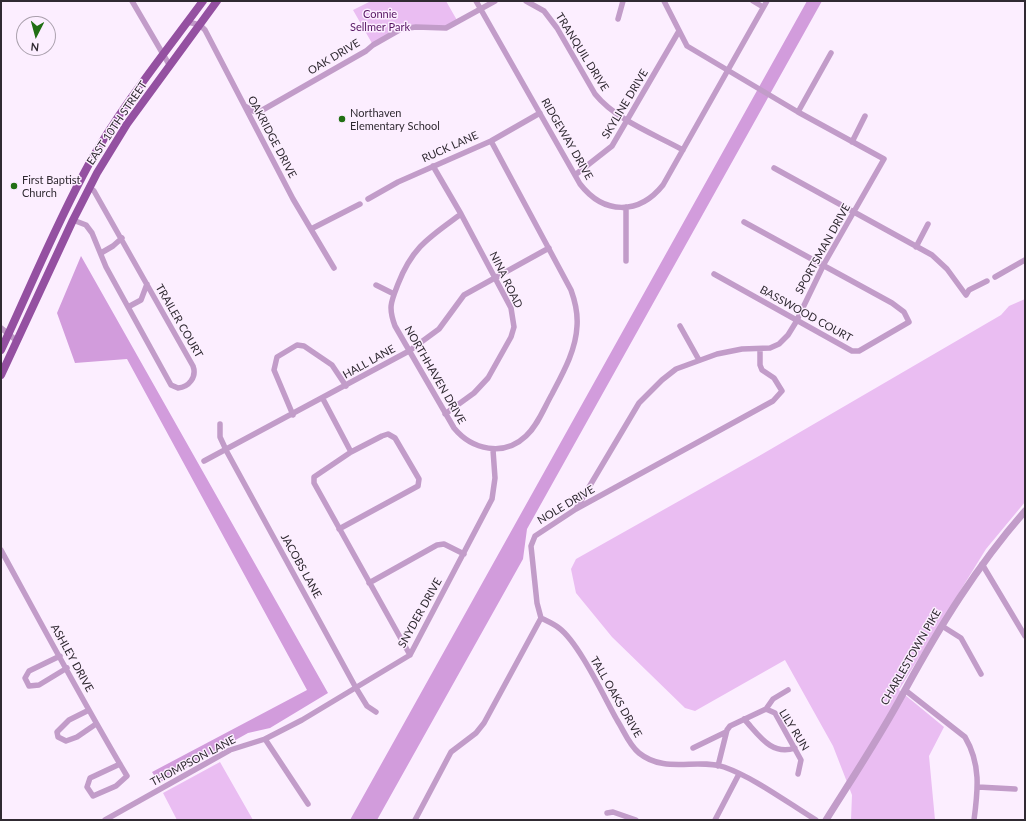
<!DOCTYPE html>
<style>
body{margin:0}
#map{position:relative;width:1026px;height:821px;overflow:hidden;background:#fceeff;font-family:Lato,sans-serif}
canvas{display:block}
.frame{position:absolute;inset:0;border:2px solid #302a32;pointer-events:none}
.north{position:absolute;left:16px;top:16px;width:40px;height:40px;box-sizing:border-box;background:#fceeff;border:1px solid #aaa0ad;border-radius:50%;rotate:186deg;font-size:11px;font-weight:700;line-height:16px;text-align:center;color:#302a32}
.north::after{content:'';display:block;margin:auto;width:14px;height:18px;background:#216f14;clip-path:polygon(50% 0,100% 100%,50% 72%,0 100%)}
</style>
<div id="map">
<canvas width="1026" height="821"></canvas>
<div class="frame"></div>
<div class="north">N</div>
</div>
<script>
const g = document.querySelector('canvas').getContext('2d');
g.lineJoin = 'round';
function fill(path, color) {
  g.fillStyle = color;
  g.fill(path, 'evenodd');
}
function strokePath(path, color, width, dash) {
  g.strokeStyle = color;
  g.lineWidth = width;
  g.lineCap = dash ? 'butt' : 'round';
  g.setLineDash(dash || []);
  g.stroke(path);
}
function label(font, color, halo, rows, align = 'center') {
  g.font = font + ' Lato,sans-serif';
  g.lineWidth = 3;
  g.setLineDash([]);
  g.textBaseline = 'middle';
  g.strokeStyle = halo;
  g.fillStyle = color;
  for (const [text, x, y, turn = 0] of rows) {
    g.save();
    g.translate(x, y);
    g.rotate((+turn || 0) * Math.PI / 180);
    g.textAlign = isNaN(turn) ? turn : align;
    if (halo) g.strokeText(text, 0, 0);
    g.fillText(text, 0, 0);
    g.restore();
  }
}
fill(new Path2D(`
 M371 1H446L458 22 438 29 416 27 393 33 373 45 353 10Z
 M1025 299V502L986 549 899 690 944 727 929 756 935 820H851L852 795 833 746 785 660 695 711 685 708 612 637 576 593 571 569 576 559 759 456 1001 315 1009 306Z
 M220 762 253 820H177L163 793Z`), '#eabdf2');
fill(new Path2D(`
 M807 1H822L527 529 523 559 377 820H350Z
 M81 256 328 693 270 728 248 733 159 783 152 772 307 690 127 359 75 363 57 313Z`), '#d29cdc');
strokePath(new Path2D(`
 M132 1 170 66
 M476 1 580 184C604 215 639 215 663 185L767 1
 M526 1 544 11 557 28 595 94C616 120 654 134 683 150
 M753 1 763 7
 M618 19 623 1
 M188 22 200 25 205 30 293 199 334 268
 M245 106 253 111 259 112 366 51 373 45 401 29 416 27 446 28 495 1
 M798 112 831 53
 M852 142 865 116
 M433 166 461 214 511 308 514 327 511 337 488 378 474 393 445 414
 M774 168 932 255 947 269 966 295 969 290 987 281
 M575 175 612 146 679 31
 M368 199 398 182 491 141 540 113
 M626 207V261
 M461 214C430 237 413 246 398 284 391 302 388 307 395 326L454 428C472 450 504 457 526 436 538 425 544 408 552 394 563 373 576 350 577 326 578 313 575 301 571 290L491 141
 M73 220 86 225 92 233 106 267 171 385 178 388C189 387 197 377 193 366 160 307 127 249 94 191L89 187
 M311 229 360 204
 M916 247 928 224
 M101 253 113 246 122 238
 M714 274 852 351H859L909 322 904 312 892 303 744 222
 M995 277 1025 260
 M376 285 394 294
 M128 307 141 300 147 284
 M680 326 699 360
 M1 328 17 341
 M323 399 351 452 314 477V483L410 655
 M293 415 274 370 277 357 297 345 304 346 332 365 346 386
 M220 424V437L227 452 356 688 367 706 376 712
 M204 461 409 351 439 329 464 295 549 248
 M576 509 639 403 662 380 676 369 717 354 742 349 770 348 779 344 788 335 796 322 824 264 884 159 798 112 687 46 664 1
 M339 529 418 486 419 479 395 438 388 434 382 436 351 452
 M1 550C42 625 83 702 127 776L116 786 93 796 87 787 90 778 120 764
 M982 564 1025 636
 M369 583 437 545 444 544 464 554
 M541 618C547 621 554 624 559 628 579 643 604 697 617 720 624 731 629 745 639 753 665 774 696 758 724 767 755 778 788 803 816 820
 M942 626 961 638 981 674
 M60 656 29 671 25 678 29 686 39 685 67 668
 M905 690 965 737C981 764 978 790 974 820
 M766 709 773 699 788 690
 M89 710 69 720 57 732 58 737 66 741 77 737 96 724
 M744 719C759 735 771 756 795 748
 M265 739 302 720 410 655 492 499 495 478 493 450
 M693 748 726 732
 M718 766 727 730 730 726 766 709 775 713 801 760 798 774
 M978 787 1015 789
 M607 813 613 812 636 820
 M105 820 230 750 265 739 308 804
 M415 820 451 752 476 733 484 723 541 618 537 603 531 546 535 536 576 509 773 401 782 391 774 378 762 370 760 365V349
 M715 820 739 774`), '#c29cc9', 5.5);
strokePath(new Path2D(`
 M826 820C853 777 881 735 905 690 940 626 976 567 1025 511`), '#c29cc9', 7);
strokePath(new Path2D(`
 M1 350C30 288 56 224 89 164 121 107 164 54 203 1
 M1 375 73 220 97 173 127 124 217 1`), '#9450a1', 8);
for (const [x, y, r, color] of [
 [342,119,4,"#216f14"],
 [14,186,4,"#216f14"]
]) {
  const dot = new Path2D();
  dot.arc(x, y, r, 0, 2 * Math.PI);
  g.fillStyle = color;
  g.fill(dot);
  strokePath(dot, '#fceeff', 1.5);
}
label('11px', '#571663', '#fceeff', [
 ["Connie",380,14],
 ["Sellmer Park",380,27]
]);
label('11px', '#302a32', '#fceeff', [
 ["TRANQUIL DRIVE",582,52,58],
 ["OAK DRIVE",334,57,-31],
 ["SKYLINE DRIVE",625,104,-59],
 ["EAST 10TH STREET",117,123,-56],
 ["OAKRIDGE DRIVE",272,137,62],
 ["RIDGEWAY DRIVE",567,139,60],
 ["RUCK LANE",450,147,-24],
 ["SPORTSMAN DRIVE",823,249,-61],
 ["NINA ROAD",506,280,64],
 ["BASSWOOD COURT",806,314,29],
 ["TRAILER COURT",179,321,60],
 ["HALL LANE",369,362,-29],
 ["NORTHHAVEN DRIVE",435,375,60],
 ["NOLE DRIVE",566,505,-31],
 ["JACOBS LANE",301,566,61],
 ["SNYDER DRIVE",420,613,-61],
 ["CHARLESTOWN PIKE",911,657,-60],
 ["ASHLEY DRIVE",72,658,61],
 ["TALL OAKS DRIVE",616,697,60],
 ["LILY RUN",794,730,58],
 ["THOMPSON LANE",193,761,-28]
]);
label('11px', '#302a32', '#fceeff', [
 ["Northaven",350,113],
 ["Elementary School",350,126],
 ["First Baptist",22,180],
 ["Church",22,193]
], 'left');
</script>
